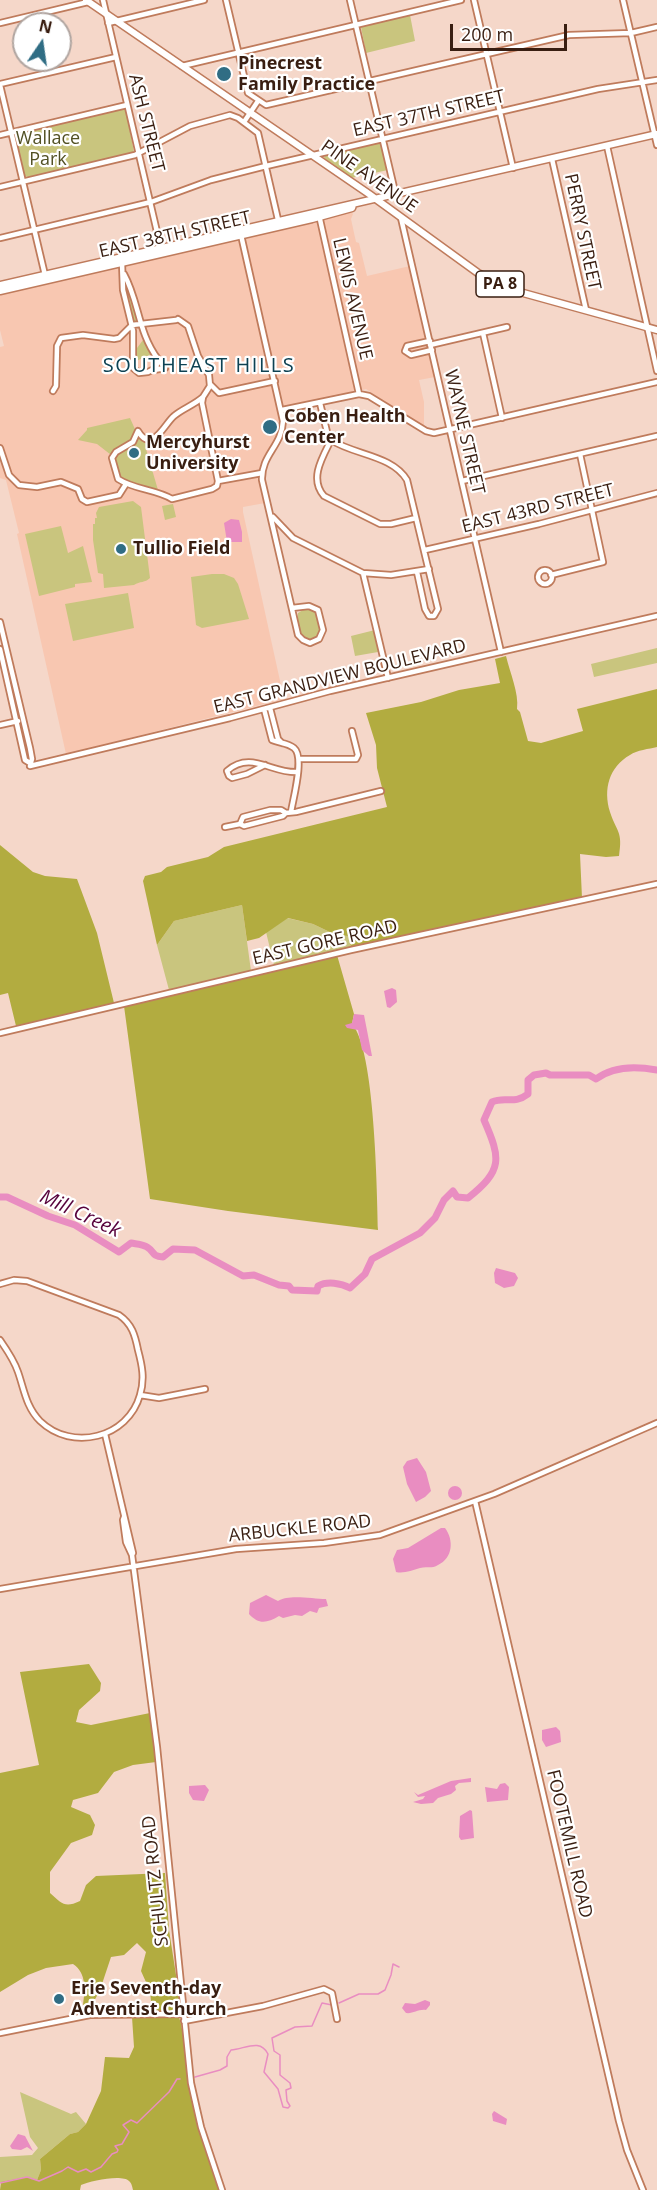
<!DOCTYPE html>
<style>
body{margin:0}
#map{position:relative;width:657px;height:2190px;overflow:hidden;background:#f5d7c9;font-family:"Open Sans",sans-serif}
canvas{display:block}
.north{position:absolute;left:12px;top:12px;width:60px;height:60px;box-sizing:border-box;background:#fff;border:2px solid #b0a5a0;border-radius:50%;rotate:13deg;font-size:16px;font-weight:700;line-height:24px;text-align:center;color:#391e11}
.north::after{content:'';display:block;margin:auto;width:21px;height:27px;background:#306d84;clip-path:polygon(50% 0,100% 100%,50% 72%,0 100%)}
.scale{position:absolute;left:450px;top:24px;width:117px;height:27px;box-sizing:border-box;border:3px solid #391e11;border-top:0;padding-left:8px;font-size:18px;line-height:21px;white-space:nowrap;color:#391e11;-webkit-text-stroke:4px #fff;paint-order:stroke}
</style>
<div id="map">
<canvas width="657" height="2190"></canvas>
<div class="north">N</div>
<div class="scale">200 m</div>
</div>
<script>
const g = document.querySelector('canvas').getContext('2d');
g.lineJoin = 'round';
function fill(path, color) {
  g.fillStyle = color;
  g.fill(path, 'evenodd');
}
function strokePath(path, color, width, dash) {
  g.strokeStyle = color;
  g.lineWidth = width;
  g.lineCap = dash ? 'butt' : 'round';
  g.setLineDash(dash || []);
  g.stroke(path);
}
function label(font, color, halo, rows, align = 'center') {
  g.font = font + ' "Open Sans",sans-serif';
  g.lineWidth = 4.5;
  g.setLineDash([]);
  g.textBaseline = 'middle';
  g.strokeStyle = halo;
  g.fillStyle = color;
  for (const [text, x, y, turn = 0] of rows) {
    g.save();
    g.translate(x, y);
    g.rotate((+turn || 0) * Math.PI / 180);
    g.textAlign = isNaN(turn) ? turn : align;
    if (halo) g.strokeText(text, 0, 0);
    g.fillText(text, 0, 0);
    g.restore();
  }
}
fill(new Path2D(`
 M351 212 353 214 351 219 356 242 359 243 367 276 410 266 435 377 419 380 424 402V427L366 389 278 410 280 431 263 458 260 467 265 503 243 507V512L284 699 66 754 17 534 19 533 6 480 0 478V347L4 346 0 330V294Z`), '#f8c7b1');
fill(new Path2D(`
 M410 15 415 41 366 53 361 27Z
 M124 109 126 111 134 152 29 177 24 176 15 136 16 134Z
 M380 143 388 170 351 178 324 158 325 155Z
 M126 286H128L137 319 136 321H132L124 288Z
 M143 340 152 354 134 362V352Z
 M130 418 138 436 147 440 146 449 158 490 125 482 119 475 115 458 97 444 78 440 87 430V428Z
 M133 501 141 507 150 578C145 583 140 581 134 585L104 588 103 574 98 573 93 540V524H95V518H97L96 513 99 507Z
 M173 504 176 517 165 520 162 506Z
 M61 526 68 553 83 546 92 582 75 584V587L39 596 25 534Z
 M212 574H224L234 578 238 584 249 619 202 628 196 625 191 577Z
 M128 593 134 628 73 641 65 604Z
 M306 608 316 611 321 628 319 636 312 640 302 636 297 621 298 613Z
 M375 630 378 652 355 656 351 636Z
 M657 648V663L594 677 591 664Z
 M242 905 251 971 169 990 157 945 174 921Z
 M287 918 313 924 336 935 348 936 351 947 274 965 266 932Z
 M20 2092 71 2114 76 2112 86 2124 78 2132 70 2134 40 2159 41 2170 37 2180 27 2177 0 2183V2157L32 2155 38 2148 30 2137Z`), '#c9c57e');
fill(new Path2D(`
 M506 656C510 673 519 693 517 709L520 712 528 741 541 743 583 731 577 709 657 689V747C649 749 637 750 630 755 609 767 603 789 610 812 617 833 623 831 619 856L606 857 580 854 582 898 351 947 348 936 336 935 313 924 288 918 259 938 247 941 242 905 174 921 157 945 143 881 145 876 161 872 167 867 208 857 224 847 387 807 377 768 376 745 366 713 421 702 459 690 500 683 495 659Z
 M0 845 33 872 45 876 77 879 97 933 114 1003 16 1026 8 993 0 995Z
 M337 955 354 1014 352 1024C375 1049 377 1190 378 1230L228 1211 150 1199 124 1006Z
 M89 1664 101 1683 100 1691 79 1710 76 1722 91 1725 150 1713 156 1762 133 1765 114 1772 98 1793 73 1800 71 1807 90 1815 95 1825 92 1835 71 1843 58 1861 50 1872V1893C62 1904 65 1908 80 1901L86 1885 96 1876 165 1873 169 1930 181 2007 173 2012H152L150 1991 141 1971 146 1952 137 1943 124 1955 111 1957 100 1990 92 2005H83C85 1991 87 1973 73 1964L46 1968 28 1975 0 1992V1773L39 1765 20 1672Z
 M132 2017H179C185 2035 184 2054 187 2073 193 2113 206 2152 220 2190H133C132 2186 132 2184 129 2181 122 2174 90 2181 81 2185L80 2190H0L1 2182 27 2177 37 2180 41 2170 40 2159 70 2134 78 2132 86 2124 101 2091 105 2057 129 2058 134 2047Z`), '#b2ac40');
fill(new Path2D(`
 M231 519 239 520 242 532V542H227L224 523Z
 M392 988 396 990 397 1002 390 1008 387 1007 384 991Z
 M354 1014 364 1015 372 1056H369L362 1050 358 1030 347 1028 345 1025 352 1023Z
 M496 1268 515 1273 518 1278 514 1286 504 1288 495 1283 494 1273Z
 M417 1458 426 1472 431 1491 425 1497 416 1502 407 1484 403 1467 407 1461Z
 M448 1493a7 7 0 1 1 14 0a7 7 0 1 1-14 0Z
 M441 1528H445C454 1540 453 1558 438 1565 432 1569 426 1566 420 1568 412 1570 404 1574 396 1572L393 1559 397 1550 408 1548Z
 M266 1595 278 1601C289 1594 312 1599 326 1599L328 1606 319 1608 317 1613 310 1611 302 1616 295 1615 283 1618 279 1616C267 1623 259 1625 249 1614L250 1603Z
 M556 1727 560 1731 561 1742 546 1747 542 1740V1730Z
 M471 1778V1782L459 1783 455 1786 456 1790 451 1794 438 1798 433 1803 421 1804 413 1802 423 1799 425 1796 418 1797 414 1792 418 1795 451 1781Z
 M505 1783 509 1787 508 1800 487 1802 485 1787 497 1789 500 1784Z
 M205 1785 209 1790 204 1801 193 1800 189 1793V1786Z
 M470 1810 472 1811 474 1838 461 1840 459 1837 460 1816Z
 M425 2000 430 2002V2005L426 2010C418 2009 413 2014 406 2013L402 2008 405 2003 415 2004Z
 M494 2111 507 2119 506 2125 493 2121 492 2114Z
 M18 2134 25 2136 33 2151 27 2147 21 2150 12 2149 10 2146Z`), '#e98dc1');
strokePath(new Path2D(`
 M339 2003 359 1994H378L385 1990 391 1975 393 1964 399 1967
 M195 2077 220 2070 227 2066V2057L231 2050C245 2049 260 2038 268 2054L264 2072 278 2089 283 2107 288 2108 290 2106 287 2101 286 2090 291 2088 290 2083 280 2075V2055L274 2051 272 2038 295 2027 312 2026 322 2003 332 2005
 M0 2183 27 2177 39 2181 62 2171 68 2167 78 2172 86 2169 91 2172 101 2167 112 2154 117 2152 118 2150 115 2146 122 2144 129 2132 123 2125 131 2120 137 2123 169 2092 177 2079H180`), '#e98dc1', 1.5);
strokePath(new Path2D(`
 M0 1197H7L48 1216 75 1225 119 1252 131 1243C136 1244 143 1244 147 1247 155 1252 151 1256 163 1257L173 1249 195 1250 243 1276 254 1275 279 1285 289 1286 292 1290 317 1291 318 1286C327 1281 341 1283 350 1288L365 1274 372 1259 420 1233 435 1218 444 1200 453 1191 457 1197 468 1198C503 1170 501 1159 484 1120L492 1102C505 1096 514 1105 528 1094V1080L534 1075 546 1073 550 1075H589L596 1079C613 1066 636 1066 657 1070`), '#e98dc1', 7);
const minor = new Path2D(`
 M103 0 161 249
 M226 0 248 93 266 105 569 35 631 33 657 27
 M350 0 396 196
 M474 0 513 168
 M623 0 657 145
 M0 23 88 2
 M108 23 204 0
 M182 66 461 0
 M0 84 116 57
 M0 85 45 275
 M244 122 258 101
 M0 135 127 105
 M607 146 657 371
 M552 159 586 310
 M0 187 135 155 190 126 230 115 238 118 258 133 279 224
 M319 215 359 394
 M401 218 501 652
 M241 235 283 421C282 446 261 455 262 480L298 635 303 640 310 643 319 639 323 630 318 610 309 606 292 608
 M0 238 151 202 211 180 262 167 598 89 657 80
 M122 263 123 290 133 331V368L139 373 148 372 156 368 158 359C138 333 139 301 124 274
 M178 319 188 326 198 356 209 375 210 386 203 397 202 403 218 481 217 486 212 489 172 499C155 489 135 490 118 479L112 458 116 452 133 442 138 431C152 455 165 423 174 416 182 409 194 405 203 397
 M483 333 502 418
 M430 341 407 346 405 351 411 355 432 350
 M430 345 507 327
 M154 370 165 368 158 359
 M210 384 219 393 275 381
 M53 391 56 386 57 346 61 338 83 335 114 339 119 338 132 325 176 320
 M320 403 328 436 331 440C354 455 392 455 407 480L437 605 438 609 434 616H429L425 609 417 572
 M282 410 359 394 369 396 426 431 434 433 657 382
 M331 440C322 458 309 479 324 496L380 524H391L416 518
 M0 448 9 475 19 485 37 487 61 482 78 489 82 499 87 502 119 495 126 484
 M218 481 262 473
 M462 481 657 436
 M273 517 293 538 363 573 391 575 429 569
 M425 550 539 524 657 493
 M538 577a7 7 0 1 1 14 0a7 7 0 1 1-14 0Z
 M363 573 388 678
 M551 575 603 562 580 454
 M0 622 30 748 32 759 30 766 230 718 330 691 657 616
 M0 649 25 760 30 763
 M270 708 278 739 282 743
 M264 709 272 740C279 743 288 743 294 748 305 757 293 799 291 812
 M0 725 18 721
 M300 759H356L358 755 352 731
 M265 765 247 774 232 778 229 776 227 771C251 750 272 774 298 772
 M286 813 283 816 244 826 240 824 243 817 270 810H281L286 813 296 812 381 791
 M225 827 240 824
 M0 1033 351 950 657 884
 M0 1284 14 1280 27 1281 119 1315C132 1324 135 1335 138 1350 142 1365 145 1379 140 1395 128 1438 72 1452 40 1421 26 1407 24 1389 18 1372 14 1360 7 1350 0 1340
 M140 1395 159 1398 205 1389
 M105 1434 133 1553 132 1555 157 1747 191 2083 201 2127 222 2190
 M475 1501 619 2121 627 2150 643 2190
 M124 1517 123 1520 126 1542 132 1555
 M0 1589 236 1549 324 1543 380 1535 494 1494 657 1423
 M184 2021 263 2006 324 1989 332 1993 337 2019
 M0 2033 90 2015 183 2014`);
const major = new Path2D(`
 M86 0 369 194 478 273 516 291 657 330
 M0 285 657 134
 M0 291 312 219 352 208 353 205`);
strokePath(minor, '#bf7b5c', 8);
strokePath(major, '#bf7b5c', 9);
strokePath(minor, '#fff', 4.5);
strokePath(major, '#fff', 6);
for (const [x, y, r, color] of [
 [224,74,8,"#306d84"],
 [270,427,8,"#306d84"],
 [134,453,6,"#306d84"],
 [121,549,6,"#306d84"],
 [59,1999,6,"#306d84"]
]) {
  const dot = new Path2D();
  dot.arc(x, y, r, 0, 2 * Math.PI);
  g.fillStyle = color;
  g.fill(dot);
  strokePath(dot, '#fff', 2);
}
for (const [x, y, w] of [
 [500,284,48]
]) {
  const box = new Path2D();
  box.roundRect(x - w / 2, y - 13, w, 26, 4.5);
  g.fillStyle = '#fff';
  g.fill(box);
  strokePath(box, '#391e11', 1.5);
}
label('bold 16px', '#391e11', null, [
 ["PA 8",500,284]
]);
label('bold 18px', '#391e11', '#fff', [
 ["Pinecrest",238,64],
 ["Family Practice",238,85],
 ["Coben Health",284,417],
 ["Center",284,438],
 ["Mercyhurst",146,443],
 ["University",146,464],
 ["Tullio Field",133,549],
 ["Erie Seventh-day",71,1989],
 ["Adventist Church",71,2010]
], 'left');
label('18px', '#391e11', '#fff', [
 ["EAST 37TH STREET",429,114,-13],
 ["ASH STREET",146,123,76],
 ["PINE AVENUE",369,177,35],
 ["PERRY STREET",582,232,78],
 ["EAST 38TH STREET",175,235,-13],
 ["LEWIS AVENUE",352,299,77],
 ["WAYNE STREET",464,432,77],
 ["EAST 43RD STREET",538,509,-14],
 ["EAST GRANDVIEW BOULEVARD",340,677,-14],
 ["EAST GORE ROAD",325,943,-13],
 ["ARBUCKLE ROAD",300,1529,-6],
 ["FOOTEMILL ROAD",569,1844,77],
 ["SCHULTZ ROAD",156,1881,-96]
]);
label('18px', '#525024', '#fff', [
 ["Wallace",48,139],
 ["Park",48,160]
]);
g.letterSpacing = '1.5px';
label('20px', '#0e4253', '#fff', [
 ["SOUTHEAST HILLS",199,366]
]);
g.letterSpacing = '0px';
label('italic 20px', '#57033d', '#fff', [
 ["Mill Creek",80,1214,25]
]);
</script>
